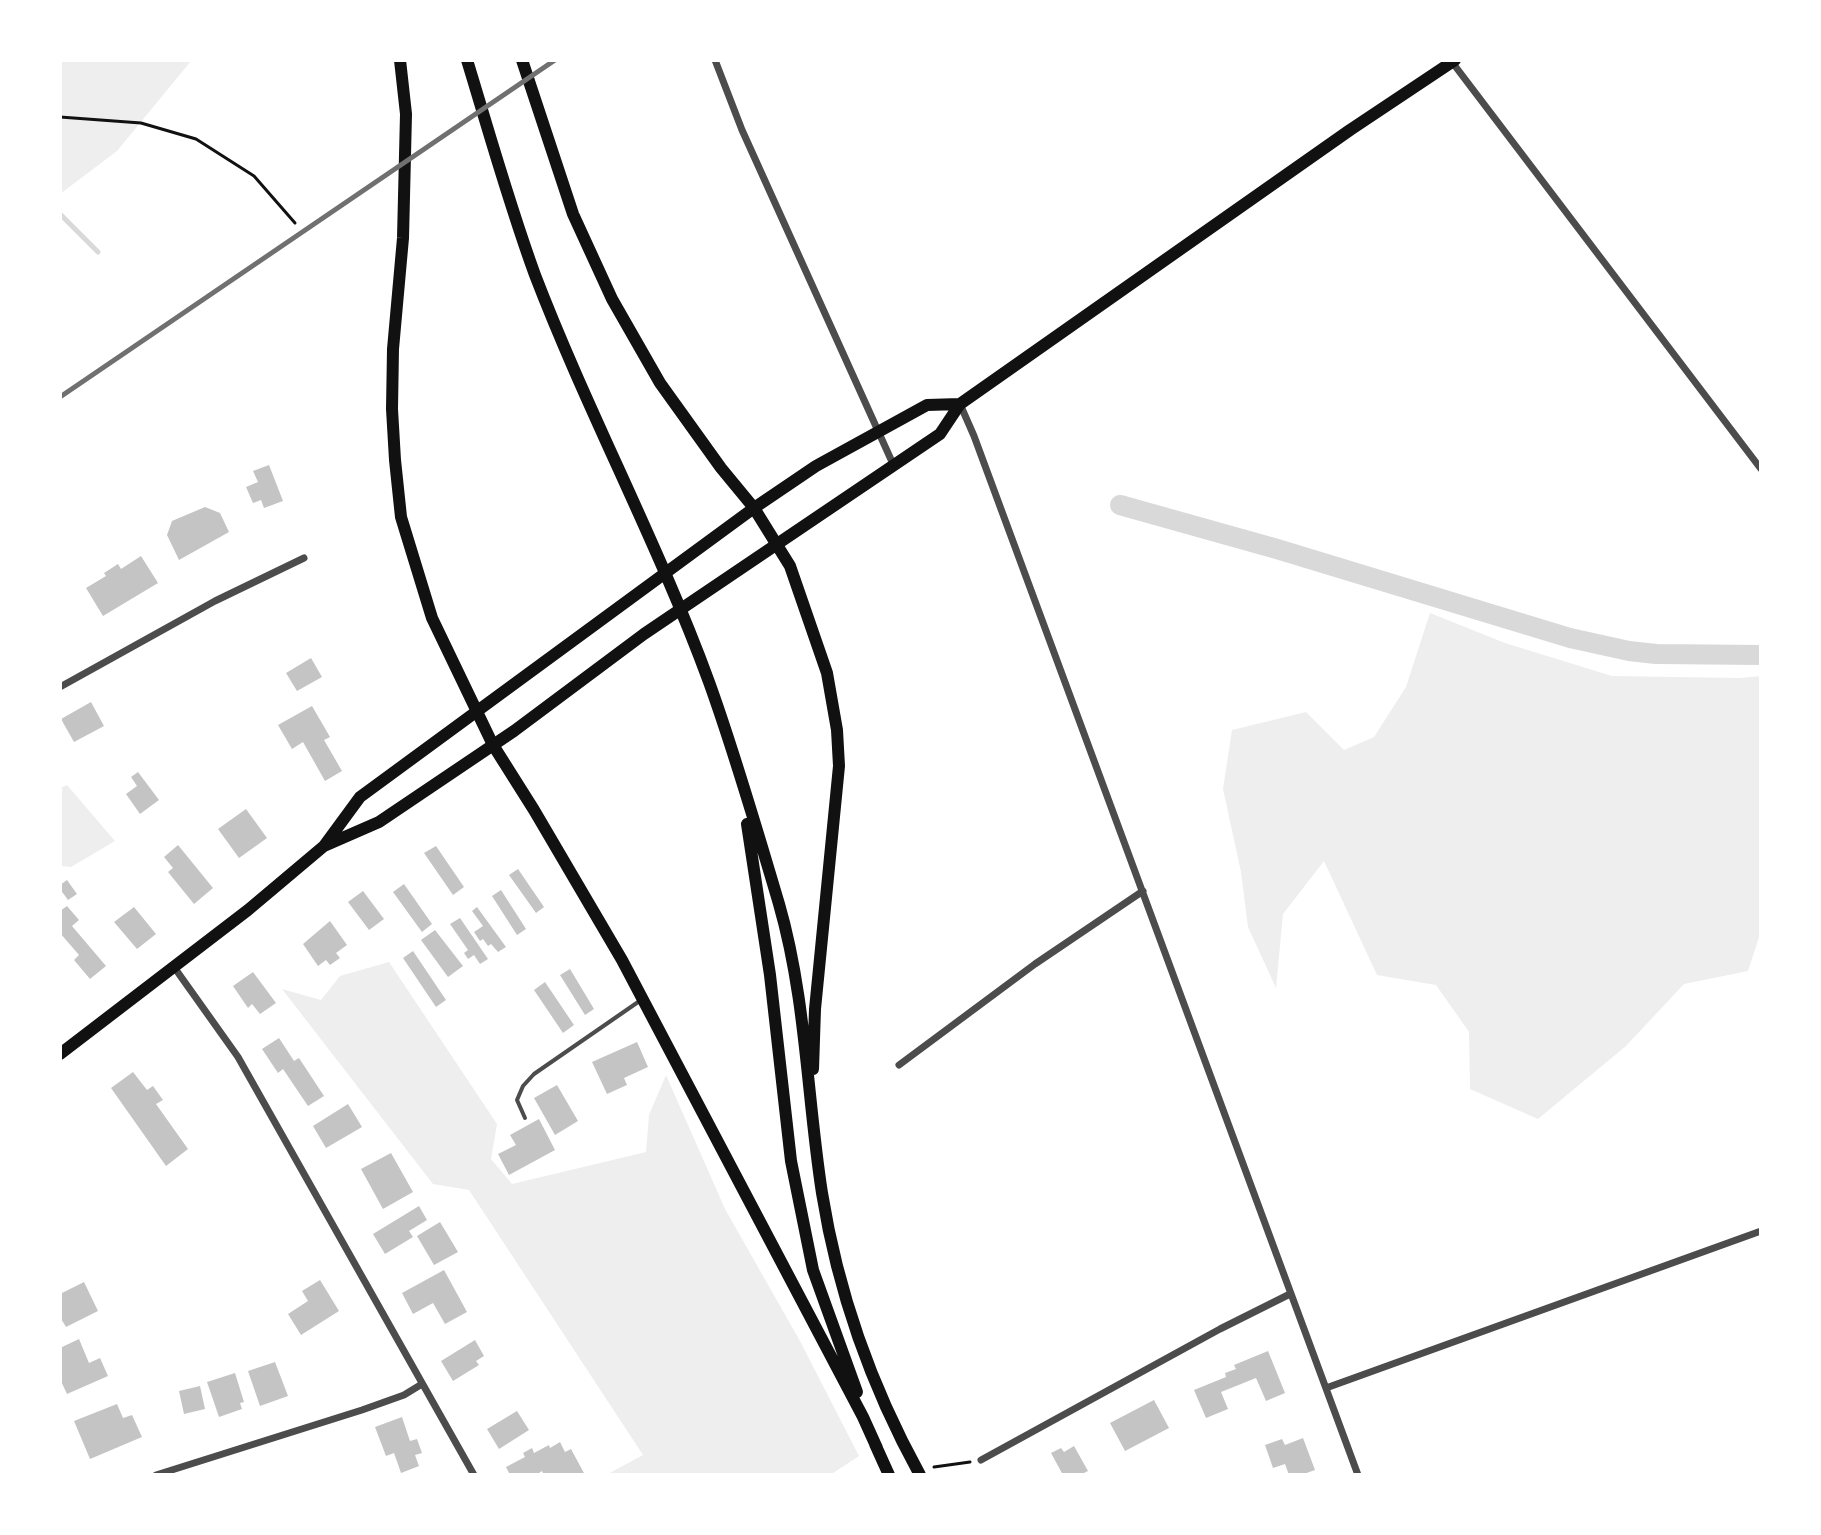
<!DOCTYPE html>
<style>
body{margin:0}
#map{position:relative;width:1821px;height:1535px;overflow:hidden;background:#fff;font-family:"IBM Plex Serif",serif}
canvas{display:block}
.frame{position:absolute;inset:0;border:62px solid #fff;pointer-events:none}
</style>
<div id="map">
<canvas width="1821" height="1535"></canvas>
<div class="frame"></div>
</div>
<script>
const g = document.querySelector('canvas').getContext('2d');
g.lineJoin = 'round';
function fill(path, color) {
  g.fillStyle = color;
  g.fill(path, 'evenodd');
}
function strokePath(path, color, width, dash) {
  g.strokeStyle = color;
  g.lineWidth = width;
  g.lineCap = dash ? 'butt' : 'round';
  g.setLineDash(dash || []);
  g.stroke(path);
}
fill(new Path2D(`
 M60 60 191 61 117 151 60 194Z
 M1430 613 1505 643 1612 676 1740 678 1761 676V931L1748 971 1684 984 1626 1046 1538 1119 1470 1089 1469 1032 1436 985 1377 975 1324 861 1283 914 1276 988 1248 927 1241 872 1223 789 1232 730 1306 712 1344 750 1374 737 1406 687Z
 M67 785 115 841 71 867 60 866V788Z
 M389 962 497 1124 491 1159 512 1184 646 1152 649 1115 666 1075 725 1209 800 1341 859 1456 830 1475H606L643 1455 469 1190 433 1184 282 989 321 1000 340 976Z`), '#eee');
strokePath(new Path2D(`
 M60 214 98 252`), '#d9d9d9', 5);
strokePath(new Path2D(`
 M1120 505 1277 549 1570 638 1629 651 1656 654 1761 655`), '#d9d9d9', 20);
fill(new Path2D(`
 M269 465 283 501 264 508 261 500 253 503 246 487 258 482 253 471Z
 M205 507 220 513 229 532 179 560 167 535 172 521Z
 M141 556 158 583 103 616 86 588 106 576 104 573 118 564 121 569Z
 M311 658 322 677 297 691 286 673Z
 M91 702 104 726 74 742 61 719Z
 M312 706 330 737 324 740 342 771 325 781 303 742 292 749 278 725Z
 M138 772 159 800 140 814 126 794 137 786 131 777Z
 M246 809 267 838 239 858 218 829Z
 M178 845 213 888 194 904 168 872 173 868 164 857Z
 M436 846 464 887 453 895 424 853Z
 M518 869 544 907 536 913 509 875Z
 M67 880 77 894 68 900 60 889V885Z
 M404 884 432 924 422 932 393 892Z
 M501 890 526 929 517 935 492 896Z
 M363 891 384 919 369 930 348 902Z
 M67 906 79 920 72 926 106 966 90 979 74 960 79 955 60 933V911Z
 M134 907 156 934 137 949 114 922Z
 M477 907 506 947 498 952 491 944 488 946 483 939 480 941 474 932 483 926 472 911Z
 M460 918 488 959 480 964 474 955 468 959 464 953 468 950 450 924Z
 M330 921 347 945 336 953 340 958 330 965 326 960 318 966 303 944Z
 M435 930 463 966 448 977 421 940Z
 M413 951 446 1000 436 1007 403 958Z
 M570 969 594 1009 585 1015 560 975Z
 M253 972 276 1003 260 1014 252 1004 248 1008 233 986Z
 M545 982 574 1025 563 1033 534 990Z
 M279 1038 294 1061 299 1058 324 1096 308 1106 283 1069 278 1073 262 1049Z
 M637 1042 648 1067 624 1078 627 1085 607 1094 592 1062Z
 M133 1072 147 1090 153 1086 163 1100 156 1104 188 1149 166 1166 111 1088Z
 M557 1085 578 1121 555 1135 534 1098Z
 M348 1104 362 1127 326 1148 313 1126Z
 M539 1119 555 1150 509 1175 498 1154 516 1145 510 1135Z
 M391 1153 413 1192 383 1209 361 1169Z
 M419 1206 427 1220 409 1231 413 1237 385 1254 373 1234Z
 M440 1222 458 1252 434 1265 417 1236Z
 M444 1270 467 1312 445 1324 433 1303 413 1314 402 1293Z
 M320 1280 339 1311 301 1335 288 1314 308 1301 302 1291Z
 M84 1282 98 1311 66 1327 60 1317V1294Z
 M79 1339 89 1363 100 1358 108 1376 67 1394 60 1379V1348Z
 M475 1340 484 1356 476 1361 479 1365 453 1381 441 1361Z
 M1268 1351 1285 1393 1266 1401 1256 1378 1221 1392 1228 1409 1206 1418 1194 1390 1226 1377 1225 1373 1236 1369 1234 1365Z
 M275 1362 288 1396 260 1406 248 1371Z
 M235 1373 244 1402 240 1403 242 1409 219 1417 207 1382Z
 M200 1386 205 1409 184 1414 179 1391Z
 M1154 1400 1169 1428 1125 1451 1110 1423Z
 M117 1404 123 1418 132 1415 142 1437 90 1459 74 1421Z
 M517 1411 529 1430 499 1449 487 1429Z
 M402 1417 410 1441 417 1439 422 1453 415 1455 419 1466 401 1473 394 1453 386 1456 375 1427Z
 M1303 1438 1315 1470 1301 1475H1289L1285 1464 1273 1468 1265 1445 1282 1439 1285 1445Z
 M560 1442 565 1452 571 1449 585 1475H544L542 1471 536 1475H510L506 1467 525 1457 523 1453 532 1448 534 1453 549 1445 550 1448Z
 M1074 1446 1088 1471 1080 1475H1063L1051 1453 1061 1448 1064 1452Z`), '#c4c4c4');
strokePath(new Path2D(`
 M60 117 141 123 196 139 254 176 295 223
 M934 1467 970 1462`), '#111', 3);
strokePath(new Path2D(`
 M525 1118 517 1100 523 1086 534 1074 641 1000`), '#4c4c4c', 4);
strokePath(new Path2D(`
 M715 60 742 130 893 464
 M1452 62 1761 469
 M960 404 974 436 1358 1475
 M60 687 215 601 304 558
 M174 967 238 1057 474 1475
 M899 1065 1035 964 1143 891
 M1326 1388 1761 1231
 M981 1460 1220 1329 1290 1294
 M156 1475 362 1410 404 1395 422 1384`), '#4c4c4c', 7);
strokePath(new Path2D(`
 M400 60 406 114 403 238 393 349 392 409 395 460 401 517 432 618 493 745 534 810 622 960 863 1417 877 1448
 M467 60C489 132 509 204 535 275 588 413 658 543 709 682 735 754 757 830 779 904 806 997 807 1097 822 1193 838 1293 871 1386 920 1475
 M522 60 573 214 612 299 660 383 721 468 754 508 790 566 827 673 837 730 839 766 815 1009 813 1069
 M747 824 770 975 791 1161 813 1270 857 1392
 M875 1444 889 1475`), '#111', 12);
strokePath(new Path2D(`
 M324 846 379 822 514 731 644 634 940 434 960 404 1350 130 1455 60
 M60 1054 248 910 324 846 360 797 754 508 816 466 927 405 960 404`), '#111', 12);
strokePath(new Path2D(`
 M60 397 555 60`), '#707070', 5);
</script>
